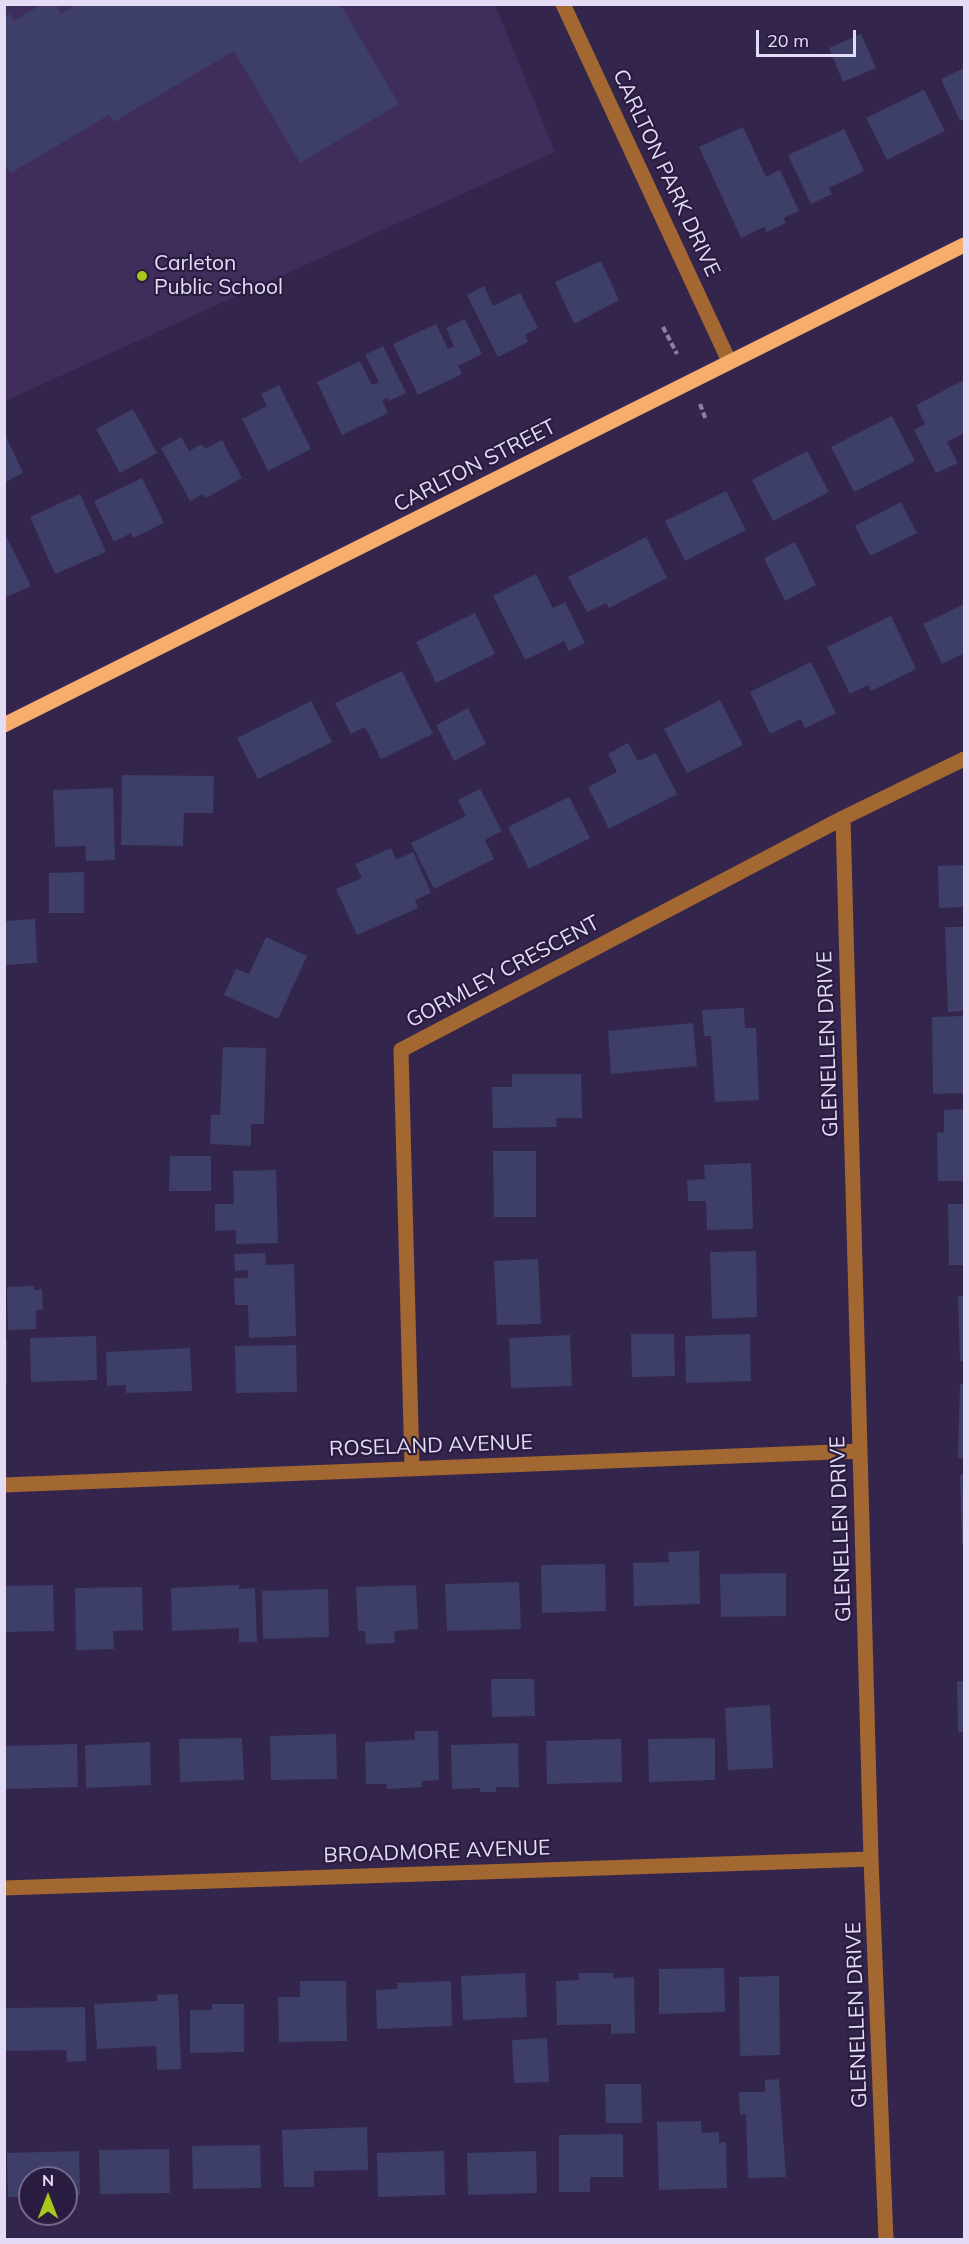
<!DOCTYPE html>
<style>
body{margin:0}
#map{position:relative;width:969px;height:2244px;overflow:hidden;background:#34254c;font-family:Mulish,sans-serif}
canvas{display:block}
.frame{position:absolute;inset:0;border:6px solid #e4dcf5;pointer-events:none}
.north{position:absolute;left:18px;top:2166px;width:60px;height:60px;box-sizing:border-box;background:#2a1b41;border:2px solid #746889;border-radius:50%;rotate:0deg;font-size:16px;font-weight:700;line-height:24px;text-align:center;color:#e4dcf5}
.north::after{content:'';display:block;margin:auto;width:21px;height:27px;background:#a9c71a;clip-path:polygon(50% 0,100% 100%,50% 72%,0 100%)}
.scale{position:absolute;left:756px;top:30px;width:100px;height:27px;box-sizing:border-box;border:3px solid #e4dcf5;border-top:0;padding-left:8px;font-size:18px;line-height:21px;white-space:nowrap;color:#e4dcf5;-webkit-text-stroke:4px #2a1b41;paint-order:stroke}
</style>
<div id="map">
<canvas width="969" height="2244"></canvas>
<div class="frame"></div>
<div class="north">N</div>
<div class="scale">20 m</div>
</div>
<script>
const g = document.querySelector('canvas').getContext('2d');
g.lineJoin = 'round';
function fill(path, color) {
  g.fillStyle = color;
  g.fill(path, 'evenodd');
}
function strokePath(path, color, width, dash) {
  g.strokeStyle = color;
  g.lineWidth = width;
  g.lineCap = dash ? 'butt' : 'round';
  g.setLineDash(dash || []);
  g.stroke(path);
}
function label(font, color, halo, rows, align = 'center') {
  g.font = font + ' Mulish,sans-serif';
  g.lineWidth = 4.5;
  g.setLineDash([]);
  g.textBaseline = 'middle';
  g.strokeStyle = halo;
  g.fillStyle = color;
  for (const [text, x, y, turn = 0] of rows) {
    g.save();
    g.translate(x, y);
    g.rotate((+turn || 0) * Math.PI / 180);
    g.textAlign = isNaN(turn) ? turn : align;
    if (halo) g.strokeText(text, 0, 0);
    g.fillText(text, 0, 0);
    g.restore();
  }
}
fill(new Path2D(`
 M4 5H495L555 152 5 401Z`), '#3f2d5b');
fill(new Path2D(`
 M42 4H56L61 14 76 4H340L399 104 300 163 234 51 114 122 109 115 11 173 4 162V17L10 14 14 21Z
 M861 34 876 68 843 82 829 48Z
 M964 68V119L960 121 941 79Z
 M924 90 945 131 887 160 866 118Z
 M743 127 766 177 780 170 799 211 783 218 786 223 767 232 764 227 741 238 699 147Z
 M844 129 864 171 829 188 832 194 811 204 788 155Z
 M601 261 619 300 574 324 555 282Z
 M484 286 493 306 520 293 538 328 525 335 528 342 498 357 467 295Z
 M465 319 482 354 458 366 462 374 418 395 393 344 436 324 448 349 454 346 446 328Z
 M383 346 406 393 389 401 388 398 382 400 388 413 342 435 317 382 360 361 372 385 379 382 365 355Z
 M964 380V433L947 442 958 463 936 473 914 430 925 424 916 405Z
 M279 385 311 449 268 471 242 419 267 406 261 394Z
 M133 409 157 453 120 473 96 429Z
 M892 416 915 461 854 492 831 447Z
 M5 434 23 473 5 482Z
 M181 437 189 451 202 444 205 449 222 440 242 478 206 498 203 494 190 501 161 448Z
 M807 451 829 492 773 521 752 480Z
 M142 478 164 523 133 538 131 533 114 542 94 501Z
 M726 491 746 530 685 561 665 521Z
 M80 494 106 552 55 574 30 517Z
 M901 502 917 533 870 556 855 526Z
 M4 532 31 586 4 598Z
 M646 537 667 578 609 608 606 603 587 612 568 577Z
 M795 542 816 585 785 601 764 558Z
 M536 574 553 608 565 602 585 643 569 651 564 641 525 660 493 596Z
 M964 604V653L942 664 923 624Z
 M475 613 495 654 436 683 416 642Z
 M891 616 916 669 871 691 868 685 850 694 827 647Z
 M811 662 836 713 805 728 801 719 770 734 750 692Z
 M402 671 433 734 381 759 365 727 351 734 335 703Z
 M720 700 743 745 687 773 664 729Z
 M311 701 332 742 258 779 237 738Z
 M468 708 486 744 454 761 436 725Z
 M628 743 638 761 656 753 677 794 609 829 588 787 617 772 608 754Z
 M122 775 214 776 213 813H184L183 846 121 845Z
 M113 788 115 860 86 861 85 846 55 847 53 790Z
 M480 789 502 831 485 840 494 859 434 889 411 843 466 816 458 800Z
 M569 797 590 838 529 869 508 827Z
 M391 848 396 860 413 852 431 893 415 900 418 908 357 935 336 889 362 878 355 864Z
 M964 865V907L939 908 938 866Z
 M84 872V913H49V873Z
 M35 919 37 963 5 965V921Z
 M945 927H964V1011L948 1012Z
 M266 937 307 956 278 1019 224 995 236 969 249 974Z
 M744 1008 745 1028H756L759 1100 715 1102 711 1036H704L702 1010Z
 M964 1016V1093L933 1094 932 1017Z
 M693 1023 697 1066 611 1074 608 1031Z
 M223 1047 266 1048 264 1124H251V1146L210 1144 211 1115H220Z
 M512 1074H581L582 1118H556L557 1127 493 1128 492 1087H512Z
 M964 1109V1181H938L937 1133 944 1132V1110Z
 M493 1151H536V1217H494Z
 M170 1156H211V1191H169Z
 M751 1163 753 1229 707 1230 706 1201H688L687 1180 705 1179 704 1165Z
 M276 1170 278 1243 236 1244V1230L215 1231V1204H234L233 1171Z
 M948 1204H964V1265H949Z
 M756 1251 757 1317 712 1319 710 1252Z
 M265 1253 266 1265 294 1264 296 1336 249 1338 248 1305H235L234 1278H248V1270L235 1271 234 1254Z
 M538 1259 541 1324 497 1325 494 1261Z
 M34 1286V1290L42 1289 43 1310H36V1329L8 1330 7 1287Z
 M958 1296H964V1361H960Z
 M631 1334H674L675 1376 632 1377Z
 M750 1334 751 1381 686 1383 685 1336Z
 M570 1335 572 1386 511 1388 509 1338Z
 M96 1336 97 1380 31 1382 30 1338Z
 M5 1340H7V1383H5Z
 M296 1345 297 1392 236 1393 235 1346Z
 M190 1348 192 1391 126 1393V1385L107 1386 106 1352Z
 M960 1384H964V1458H958Z
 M960 1475H964V1544H962Z
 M699 1551 700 1604 634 1606 633 1563 669 1562 668 1552Z
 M605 1564 606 1611 542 1613 541 1565Z
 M786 1573V1616L721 1617 720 1574Z
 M519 1582 521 1629 447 1631 445 1584Z
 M53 1585 54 1631 4 1632V1586Z
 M239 1585V1589L255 1588 257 1642H239V1628L172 1631 171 1588Z
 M416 1585 418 1629 394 1631 395 1643 366 1644 365 1631H358L356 1587Z
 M142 1587 143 1630 113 1631 114 1649 76 1650 75 1588Z
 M328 1589 329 1637 263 1639 262 1591Z
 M491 1679H534L535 1716 492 1717Z
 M957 1681H964V1732H958Z
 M770 1705 773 1768 728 1770 725 1708Z
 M415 1731H438L439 1780 422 1781V1787L387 1789V1784H366L365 1742 415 1740Z
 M336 1734 337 1779 271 1780 270 1736Z
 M242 1738 244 1780 180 1782 179 1739Z
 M715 1738V1780L649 1782 648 1739Z
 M621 1739 622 1782 547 1784 546 1741Z
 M150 1742 151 1785 86 1788 85 1745Z
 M518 1743 519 1787H496V1792H480V1788L452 1789 451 1745Z
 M77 1744 78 1787 4 1789V1746Z
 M724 1968 725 2012 659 2014V1969Z
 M525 1973 527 2017 463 2020 461 1976Z
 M579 1973H613V1978L634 1977 635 2033 611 2034V2024L557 2025 556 1981 579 1980Z
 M779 1976 780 2055 740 2056 739 1977Z
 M300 1981H346L347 2041 279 2042 278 1997H300Z
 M451 1981 452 2026 377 2029 376 1990 398 1989 397 1983Z
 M178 1994 181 2069 157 2070 156 2046 97 2049 94 2004 157 2001V1995Z
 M212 2004H244V2052L190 2053V2010H212Z
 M85 2007 86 2061 67 2062 66 2050 4 2051V2008Z
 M547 2038 549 2082 514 2083 512 2040Z
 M779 2079 786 2177 748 2178 746 2114 740 2115 739 2092H765V2080Z
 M605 2084H641L642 2123H606Z
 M701 2121 702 2133 719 2132V2143L726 2142 727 2188 659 2190 657 2122Z
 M367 2127 368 2170 314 2171V2187H284L282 2130Z
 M623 2134V2177H590V2192H559V2135Z
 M260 2145 261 2188 193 2189 192 2146Z
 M169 2149 170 2193 100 2194 99 2150Z
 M79 2151 80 2195 66 2196V2178H30V2197H8L7 2153Z
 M444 2151 445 2195 378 2197 377 2153Z
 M536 2151 537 2193 468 2195 467 2153Z`), '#3d3f69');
strokePath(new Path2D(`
 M663 327 677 354
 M700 404 706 420`), '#8d82a2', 4, [6, 3]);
strokePath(new Path2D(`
 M563 4 729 361
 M843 818 871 1859 886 2240
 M412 1467 401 1050 843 818 964 759
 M4 1485 860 1451
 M4 1888 871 1859`), '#a36731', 15);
strokePath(new Path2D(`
 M4 725 964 245`), '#f6ad6e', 15);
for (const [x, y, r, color] of [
 [142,276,6,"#a9c71a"]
]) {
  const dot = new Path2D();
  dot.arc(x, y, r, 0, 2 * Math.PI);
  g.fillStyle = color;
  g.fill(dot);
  strokePath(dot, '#2a1b41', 2);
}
label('21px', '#e4dcf5', '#2a1b41', [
 ["CARLTON PARK DRIVE",666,173,65],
 ["CARLTON STREET",475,466,-27],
 ["GORMLEY CRESCENT",503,972,-28],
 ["GLENELLEN DRIVE",828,1044,-92],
 ["ROSELAND AVENUE",431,1446,-2],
 ["GLENELLEN DRIVE",841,1529,-92],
 ["BROADMORE AVENUE",437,1852,-2],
 ["GLENELLEN DRIVE",857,2015,-92]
]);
label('21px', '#e4dcf5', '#2a1b41', [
 ["Carleton",154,264],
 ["Public School",154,288]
], 'left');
</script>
